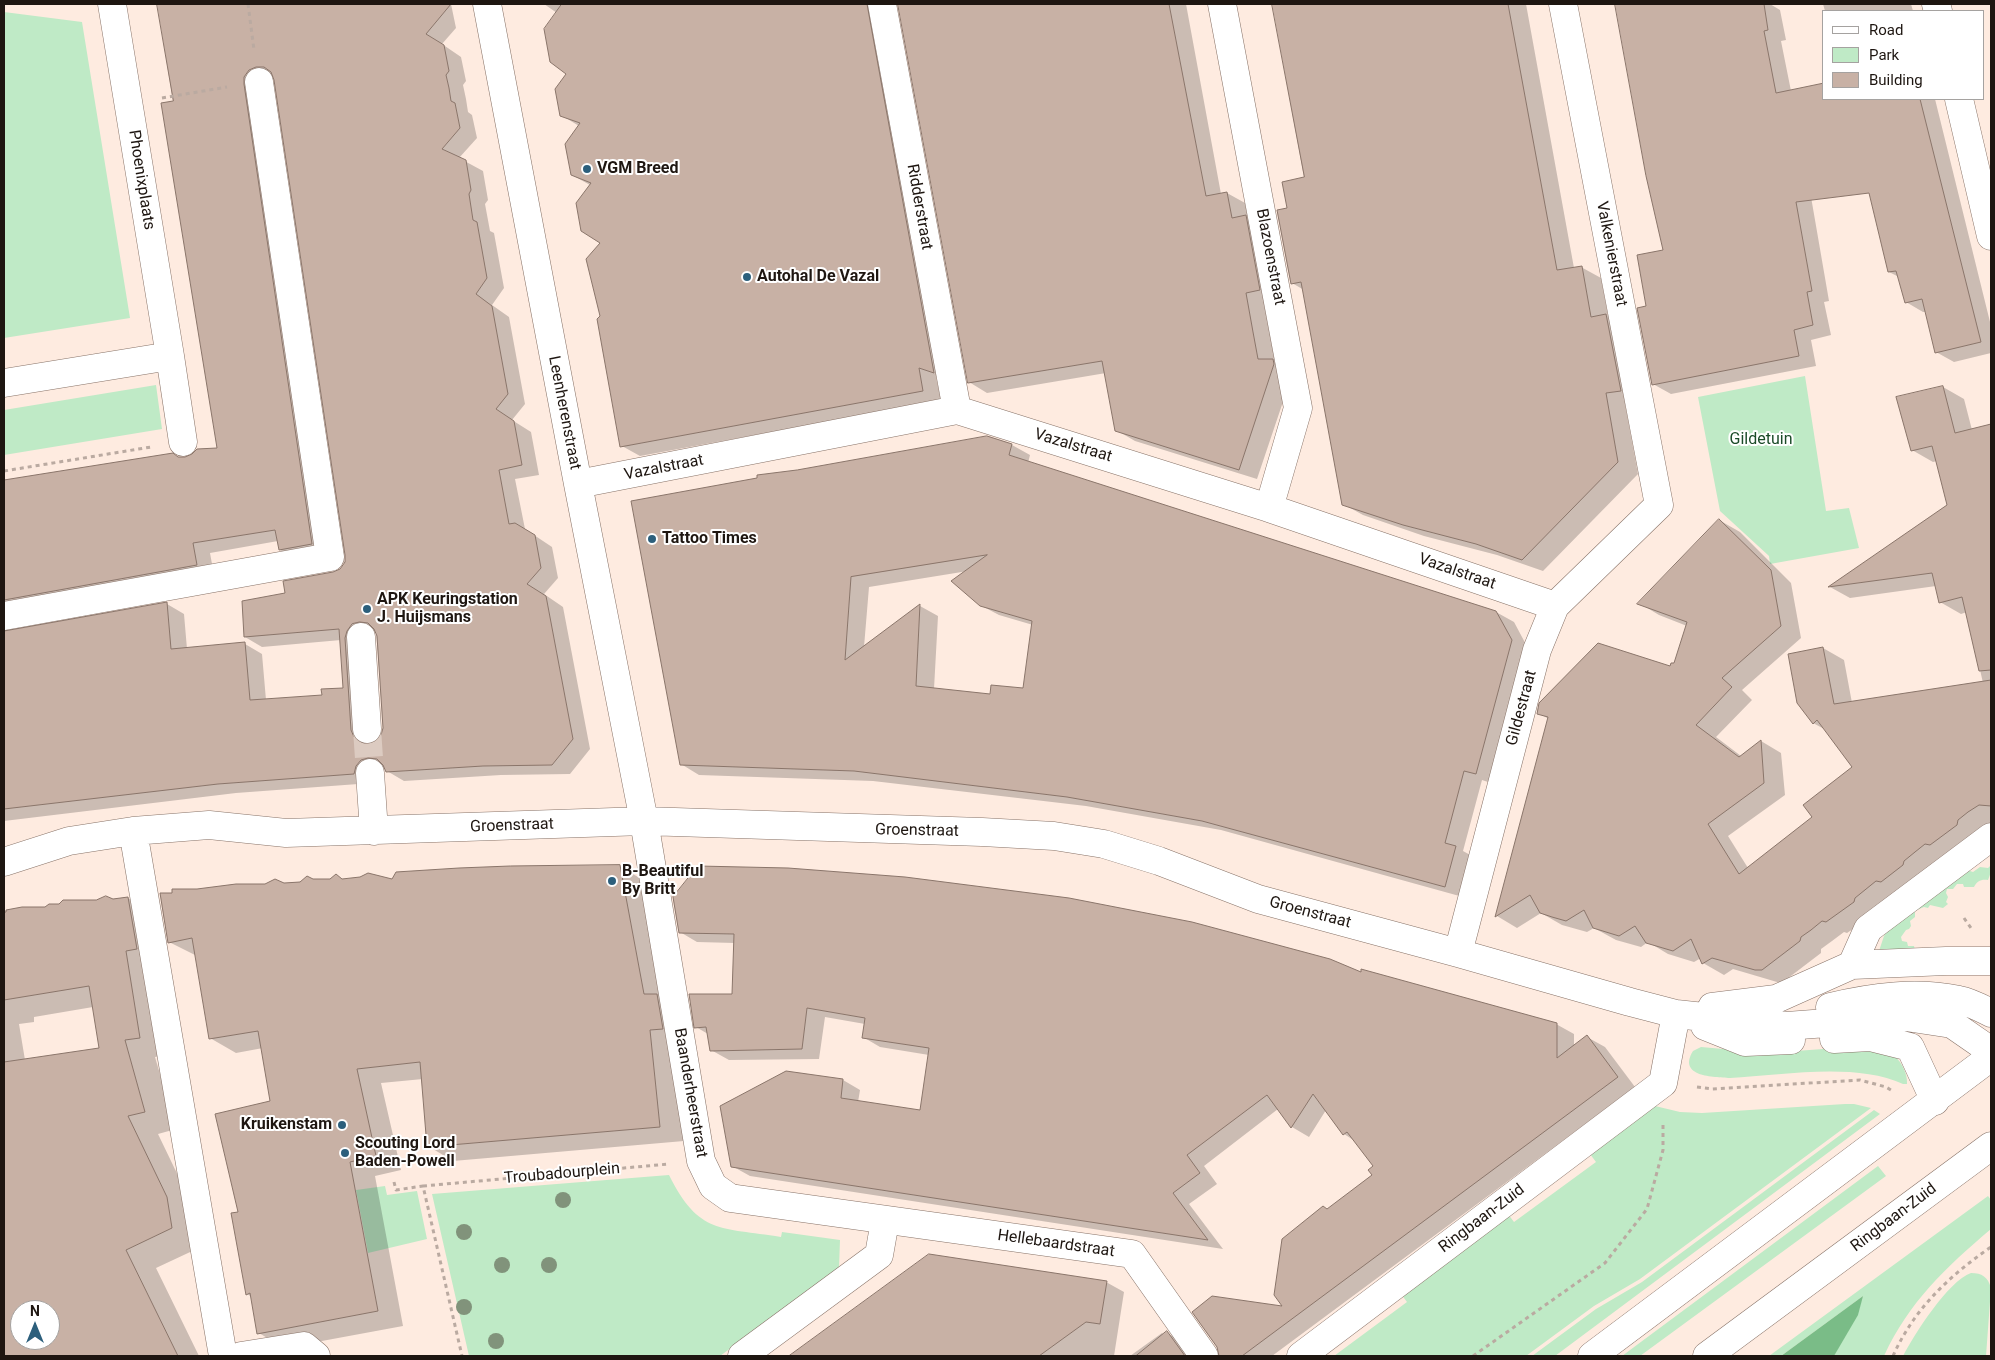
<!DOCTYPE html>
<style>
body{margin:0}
#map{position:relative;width:1995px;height:1360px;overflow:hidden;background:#feebe0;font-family:Roboto,sans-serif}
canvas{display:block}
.frame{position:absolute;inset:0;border:5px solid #1e1611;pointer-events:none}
.legend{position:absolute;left:1822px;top:10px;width:162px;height:90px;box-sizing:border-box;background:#fff;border:1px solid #a5a2a0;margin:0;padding:6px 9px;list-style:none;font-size:15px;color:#1e1611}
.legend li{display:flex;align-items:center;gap:10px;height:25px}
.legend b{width:25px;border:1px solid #a5a2a0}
.north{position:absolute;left:10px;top:1300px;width:50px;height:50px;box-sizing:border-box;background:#fff;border:1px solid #a5a2a0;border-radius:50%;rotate:0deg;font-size:14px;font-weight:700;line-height:20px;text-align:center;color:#1e1611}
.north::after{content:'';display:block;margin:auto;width:18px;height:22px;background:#2c5f7c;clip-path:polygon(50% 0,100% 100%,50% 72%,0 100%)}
</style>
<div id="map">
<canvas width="1995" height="1360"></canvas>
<div class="frame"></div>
<ul class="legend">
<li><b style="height:6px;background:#fff"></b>Road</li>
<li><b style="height:14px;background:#bfeac6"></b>Park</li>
<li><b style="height:14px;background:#c8b1a5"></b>Building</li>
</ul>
<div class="north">N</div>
</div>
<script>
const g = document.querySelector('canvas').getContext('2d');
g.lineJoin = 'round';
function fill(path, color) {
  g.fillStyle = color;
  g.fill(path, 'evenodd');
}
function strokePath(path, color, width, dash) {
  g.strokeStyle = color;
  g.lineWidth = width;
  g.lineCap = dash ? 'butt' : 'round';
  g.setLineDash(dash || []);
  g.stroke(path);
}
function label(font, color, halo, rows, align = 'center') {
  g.font = font + ' Roboto,sans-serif';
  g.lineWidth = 4;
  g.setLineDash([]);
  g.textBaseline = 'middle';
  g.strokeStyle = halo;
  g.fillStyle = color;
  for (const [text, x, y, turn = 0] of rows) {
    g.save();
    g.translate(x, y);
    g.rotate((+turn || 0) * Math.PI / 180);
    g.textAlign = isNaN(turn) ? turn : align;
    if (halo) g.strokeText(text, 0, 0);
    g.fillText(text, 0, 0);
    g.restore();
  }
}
fill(new Path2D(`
 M4 12 82 22 130 318 4 338Z
 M1805 376 1826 511 1849 508 1859 548 1770 564 1769 556 1720 511 1698 397Z
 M156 385 162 429 4 455V410Z
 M1991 865V872L1988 880C1981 879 1977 881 1974 887H1964L1963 884H1957L1953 889H1947L1946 893 1948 897 1946 902 1948 904 1943 908 1930 905 1928 908 1924 907 1915 911V917L1910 921 1911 926 1909 929 1906 930 1901 937 1902 941 1907 942 1908 946H1914L1915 950 1879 951 1884 936 1889 928 1970 868V871L1973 872 1980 867 1988 868Z
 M1865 1046C1873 1048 1883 1049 1890 1053 1900 1058 1908 1073 1907 1084H1903C1856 1062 1782 1075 1730 1078 1714 1077 1677 1077 1693 1051L1701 1047 1768 1053Z
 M1845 1104H1854L1871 1108 1640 1279 1594 1306 1526 1356H1334L1407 1302 1401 1294 1508 1214 1514 1222 1596 1162 1590 1154 1655 1106 1680 1112 1702 1113Z
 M1874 1110 1880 1114 1555 1356H1532L1596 1309 1642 1282Z
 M1878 1166 1886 1176 1640 1356H1622Z
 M669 1175C699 1235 720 1227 781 1237L782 1232 840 1240 839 1268 720 1356H469L432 1194Z
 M385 1186 387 1195 417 1191 427 1239 368 1253 356 1190Z
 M1988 1196 1991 1200V1229C1946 1267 1909 1302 1884 1356H1834L1863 1296 1781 1356H1769Z
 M1971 1273C1982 1273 1988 1277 1991 1288L1986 1356H1903C1914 1335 1948 1281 1971 1273Z`), '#bfeac6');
fill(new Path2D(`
 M1863 1296 1858 1315 1834 1356H1781Z`), '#7abc87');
fill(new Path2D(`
 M159 4H451L456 28 442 44 461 57 466 81 463 85 466 99 468 112 472 115 477 138 459 158 483 171 488 200 485 204 490 231 494 233 504 288 492 305 509 317 525 404 512 420 531 432 539 475 515 479 525 529 552 547 558 578 544 594 563 607 590 749 570 774 501 775 404 781 387 771 385 767 378 770 372 783 236 793 4 821V482L172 454 178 458 185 459 218 450 174 102ZM274 76 347 555 346 563 341 570 287 594 245 637 262 647 341 640 345 689 323 696 266 700 262 654 245 644 187 649 184 614 167 604 7 633 6 630V620L214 575 210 553 278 541 280 550 297 560 329 554 266 80ZM376 631 384 729 382 736 377 743 370 745 368 741 369 634Z
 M544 4H889L952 382 936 377 941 401 640 456 622 446 601 316 602 243 590 185 572 175 579 126 561 115 568 73 557 13Z
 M899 4H1186L1221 194 1227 193 1245 203 1248 218 1264 227 1278 300 1264 303 1275 362 1291 371 1292 375 1257 479 1135 441 1116 430 1106 373 987 393 969 382Z
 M1273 4H1526L1574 268 1581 267 1601 278 1608 316 1626 326 1640 401 1625 404 1638 474 1543 571 1497 555 1424 536 1363 515 1343 504 1304 290 1292 283 1288 209 1306 178Z
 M1616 4H1770L1780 10 1786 40 1781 41 1791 91 1824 99H1935L1991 326V353L1954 362 1936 352 1926 312H1923L1906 302 1899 277 1889 272 1866 177 1810 191 1829 301 1824 302 1831 335 1811 340 1816 366 1671 394 1653 384 1648 307 1664 251 1648 176Z
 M1823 4H1911L1913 11H1825Z
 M1943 387 1964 399 1972 430 1991 425V822L1875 914 1847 933 1844 932 1832 941 1821 949V953L1783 982H1777L1733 969 1724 975 1703 963 1701 958 1694 962 1668 954 1648 942 1641 947 1616 940 1594 928 1587 932 1562 925 1541 913 1517 928 1497 916 1549 719 1538 713 1671 668 1674 665 1687 626 1659 615 1639 603 1719 520 1740 532 1791 583 1801 638 1742 690 1752 700 1716 737 1741 756 1761 741 1781 753 1785 795 1728 836 1748 868 1814 817 1854 768 1826 730 1813 723 1823 648 1844 660 1852 703 1983 683 1967 612 1961 614 1940 602 1936 586 1850 598 1830 587 1948 505 1937 461 1933 462 1912 450Z
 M987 437 1012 445 1030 455 1028 463 1496 612 1514 622 1530 652 1494 784 1482 780 1463 851 1474 857 1463 897 1221 830 1086 806 873 781 699 775 681 764 797 471ZM968 571 980 605 999 615 1033 625 1024 689 991 695 934 689 938 616 920 606 864 647 869 587Z
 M619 866 645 881 684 1141 453 1161 428 1146 423 1079 381 1083 401 1170 375 1176 403 1326 284 1348 259 1333 252 1297 247 1294 240 1213 272 1102 263 1048 236 1053 210 1038 197 956 169 942 284 884 312 880 393 881Z
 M674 897 1361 974 1556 1024 1574 1034V1047L1587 1037 1605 1047 1635 1087 1272 1356H1220L1221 1354 1285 1307 1328 1210 1374 1176V1167L1355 1141 1344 1134 1326 1110 1309 1137 1292 1127 1278 1109 1204 1166 1217 1184 1189 1204 1223 1249 750 1176 732 1166 786 1072 843 1080 860 1090 858 1102 921 1112 929 1055 880 1047 863 1037 865 1024 825 1017 819 1059 729 1060 711 1050 708 1034 696 1027 734 996 735 943 697 942 680 932Z
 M128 898 159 916 170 1055 155 1057 176 1129 158 1134 197 1215 203 1246 156 1268 199 1356H4V913ZM93 1007 100 1049 25 1060 19 1024 34 1022V1017ZM20 1310H50V1340H20Z
 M929 1255 1106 1282 1124 1292 1114 1356H793Z
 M1162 1333 1164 1335 1167 1333 1185 1343 1194 1356H1130Z`), '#0003');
const building = new Path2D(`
 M157 4H451L426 34 444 45 449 71 446 75 449 88 451 101 455 103 460 128 442 149 466 160 471 190 469 194 473 220 477 222 487 278 476 294 492 306 508 394 496 409 514 421 522 465 499 470 509 524 515 523 535 535 541 568 527 584 546 596 573 739 552 765 483 766 386 772 383 765 377 759 368 758 361 760 356 766 354 774 218 784 4 809V631L167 602 171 649 245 642 250 700 322 695 321 689 343 688 339 629 244 637 242 601 285 593 283 581 333 572 340 569 345 562V555L274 80 271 72 264 67H256L249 70 244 77V84L312 544 279 550 275 530 193 543 197 565 4 600V480L173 453 178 457H185L192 454 197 449 217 448 161 103 173 101ZM360 622 368 623 374 629 377 636 383 728 381 735 376 742 368 744 360 743 354 737 351 730 345 638 347 631 352 624Z
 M562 4H867L934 373 919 368 923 391 620 447 597 319 600 316 586 259 600 243 581 231 576 203 591 183 571 175 565 144 580 123 560 116 555 89 566 74 550 62 544 29Z
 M898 4H1169L1206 196 1227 192 1232 218 1246 215 1260 290 1246 293 1253 332 1258 359H1273L1274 364 1239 470 1115 431 1102 361 968 383Z
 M1272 4H1508L1557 270 1582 266 1591 317 1606 314 1621 391 1606 393 1618 462 1522 560 1476 544 1403 525 1342 505 1301 282 1291 284 1277 210 1287 208 1282 182 1304 177Z
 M1615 4H1764L1768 30 1764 31 1776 93 1824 83V99H1920L1981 342 1935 353 1922 299 1905 303 1896 271 1888 272 1869 193 1796 202 1812 291 1807 292 1813 325 1794 330 1799 356 1652 385 1637 308 1646 306 1637 255 1663 250 1646 176Z
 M1943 386 1955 433 1991 424V670L1979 671 1962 597 1939 603 1932 573 1828 587 1947 505 1932 446 1911 451 1896 397Z
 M987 436 1012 444 1009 455 1496 611 1512 640 1476 774 1464 771 1445 843 1456 846 1445 887 1202 821 1067 797 854 771 680 765 631 501 757 478V475L797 470ZM987 555 951 581 980 606 1032 621 1023 688 991 685 990 694 916 686 920 604 845 660 851 577Z
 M1719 519 1771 570 1781 626 1722 678 1732 687 1696 725 1739 757 1761 740 1764 783 1708 824 1739 874 1812 817 1803 805 1852 767 1817 720 1813 724 1797 703 1788 654 1823 647 1834 704 1991 680V806L1979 805 1968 812 1958 820 1957 825 1930 845 1925 844 1915 852 1904 861 1903 865 1881 882 1876 881 1855 898 1854 902 1826 922 1822 921 1811 930 1801 937 1800 941 1762 970H1755L1712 958 1702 964 1691 939 1673 951 1646 943 1635 926 1619 936 1593 928 1584 910 1566 921 1552 917 1540 913 1530 895 1495 917 1548 717 1537 714 1539 703 1598 643 1670 666 1671 663H1674L1687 622 1637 604Z
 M620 865 644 994H657L663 1029 650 1030 660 1127 427 1147 420 1062 357 1069 376 1156 350 1162 378 1311 257 1334 250 1293 246 1295 231 1213 238 1212 215 1114 270 1101 258 1031 209 1039 192 938 168 943 160 893H172V889H197L236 884H265L275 879 284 883 300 882 307 876 313 879H330L336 874 342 879 360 877 368 873 392 879 396 872 459 868 510 866Z
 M698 866 788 868 905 877 1069 898 1192 922 1330 959 1361 972V969L1557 1023V1058L1587 1035 1618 1077 1242 1356H1219L1217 1347 1192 1312 1212 1296 1282 1306 1274 1295 1282 1239 1323 1206 1327 1209 1372 1175 1368 1170 1373 1166 1347 1132 1343 1135 1313 1094 1291 1128 1267 1095 1187 1155 1200 1173 1173 1193 1208 1240 731 1167 720 1106 786 1071 843 1079 841 1098 920 1110 929 1048 862 1038 865 1018 807 1008 802 1049 710 1051 706 1027 694 1028 689 994H732L734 934 679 933 673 897Z
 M106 896 113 899 128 897 137 949 126 951 140 1038 125 1040 145 1112 128 1116 167 1197 172 1228 126 1250 178 1356H4V1062L99 1048 89 986 4 1000V912H6V910L22 907H45L49 904H59L63 900H96ZM20 1310H50V1340H20Z
 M929 1254 1107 1281 1100 1324 1086 1322 1039 1356H789Z
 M1167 1331 1185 1356H1136Z`);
fill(building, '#c8b1a5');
strokePath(building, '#8a756a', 1);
strokePath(new Path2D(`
 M367 729 370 773`), '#dccbc1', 28, [28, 14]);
const minor = new Path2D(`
 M487 4 578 484 644 821 701 1161 713 1186 730 1198 1132 1254 1204 1356
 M882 4 957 410
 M1222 4 1298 408 1269 508
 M1936 4 1938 11
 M1959 99 1991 236
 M170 356 183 442
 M4 383 170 356 112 4
 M578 484 957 410 1269 508 1555 606
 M4 616 330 557 259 82
 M361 637 367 729
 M370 773 374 831
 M133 831 223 1356
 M4 862 69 841 133 831 209 825 286 833 644 821 982 832 1054 836 1104 844 1159 861 1258 899 1458 953 1630 1002 1676 1014 1787 1026 1906 1017 1952 1024 1991 1051
 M1458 953 1537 650 1555 606 1659 505 1563 4
 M1852 965 1868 929 1991 837
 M1712 1007 1776 999 1852 965 1946 961H1991
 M1830 1007C1872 997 1916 991 1959 1000 1970 1002 1981 1008 1991 1013
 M1705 1026 1745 1042 1791 1040
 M1834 1039 1870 1037 1910 1047 1935 1101
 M241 1356 304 1346 316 1356
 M742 1356 879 1255 885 1221
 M1301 1356 1663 1083 1676 1014`);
const major = new Path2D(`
 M1592 1356 1991 1057
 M1707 1356 1991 1146`);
strokePath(minor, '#887368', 29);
strokePath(major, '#887368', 29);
strokePath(new Path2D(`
 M248 4 254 50
 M162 98 227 87
 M4 471 151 447
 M1964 918 1971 928
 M1697 1087 1712 1089 1860 1080 1886 1087 1891 1090
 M394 1182 396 1190 423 1186 462 1356
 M423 1186 669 1164
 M1473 1356 1605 1263 1647 1209 1663 1150V1124
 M1893 1356C1914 1309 1949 1276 1991 1247`), '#baaaa1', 3, [4, 4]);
strokePath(minor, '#fff', 28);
strokePath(major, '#fff', 28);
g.fillStyle = '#81937b';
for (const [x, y] of [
 [563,1200],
 [464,1232],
 [502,1265],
 [549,1265],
 [464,1307],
 [496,1341]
]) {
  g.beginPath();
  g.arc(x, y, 8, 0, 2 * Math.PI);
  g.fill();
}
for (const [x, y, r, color] of [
 [587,169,5,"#2c5f7c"],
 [747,277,5,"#2c5f7c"],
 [652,539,5,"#2c5f7c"],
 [367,609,5,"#2c5f7c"],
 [612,881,5,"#2c5f7c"],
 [342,1125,5,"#2c5f7c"],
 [345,1153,5,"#2c5f7c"]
]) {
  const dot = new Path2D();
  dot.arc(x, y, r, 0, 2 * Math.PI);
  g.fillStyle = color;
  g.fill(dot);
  strokePath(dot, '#fff', 2);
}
label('bold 16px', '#1e1611', '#fff', [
 ["VGM Breed",597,169],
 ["Autohal De Vazal",757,277],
 ["Tattoo Times",662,539],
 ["APK Keuringstation",377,600],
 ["J. Huijsmans",377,618],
 ["B-Beautiful",622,872],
 ["By Britt",622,890],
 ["Kruikenstam",332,1125,"right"],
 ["Scouting Lord",355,1144],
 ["Baden-Powell",355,1162]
], 'left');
label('16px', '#1e1611', '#fff', [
 ["Phoenixplaats",141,180,81],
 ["Ridderstraat",919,207,80],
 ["Valkenierstraat",1611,254,79],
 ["Blazoenstraat",1270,257,79],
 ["Leenherenstraat",564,413,79],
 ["Vazalstraat",1073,446,17],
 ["Vazalstraat",664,468,-11],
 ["Vazalstraat",1457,572,19],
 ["Gildestraat",1522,708,-75],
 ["Groenstraat",512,826,-2],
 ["Groenstraat",917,831,1],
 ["Groenstraat",1310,913,15],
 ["Baanderheerstraat",690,1093,80],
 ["Troubadourplein",562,1174,-5],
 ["Ringbaan-Zuid",1894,1218,-37],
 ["Ringbaan-Zuid",1482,1219,-37],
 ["Hellebaardstraat",1056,1244,8]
]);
label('16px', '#1b4b28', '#fff', [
 ["Gildetuin",1761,440]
]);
</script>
